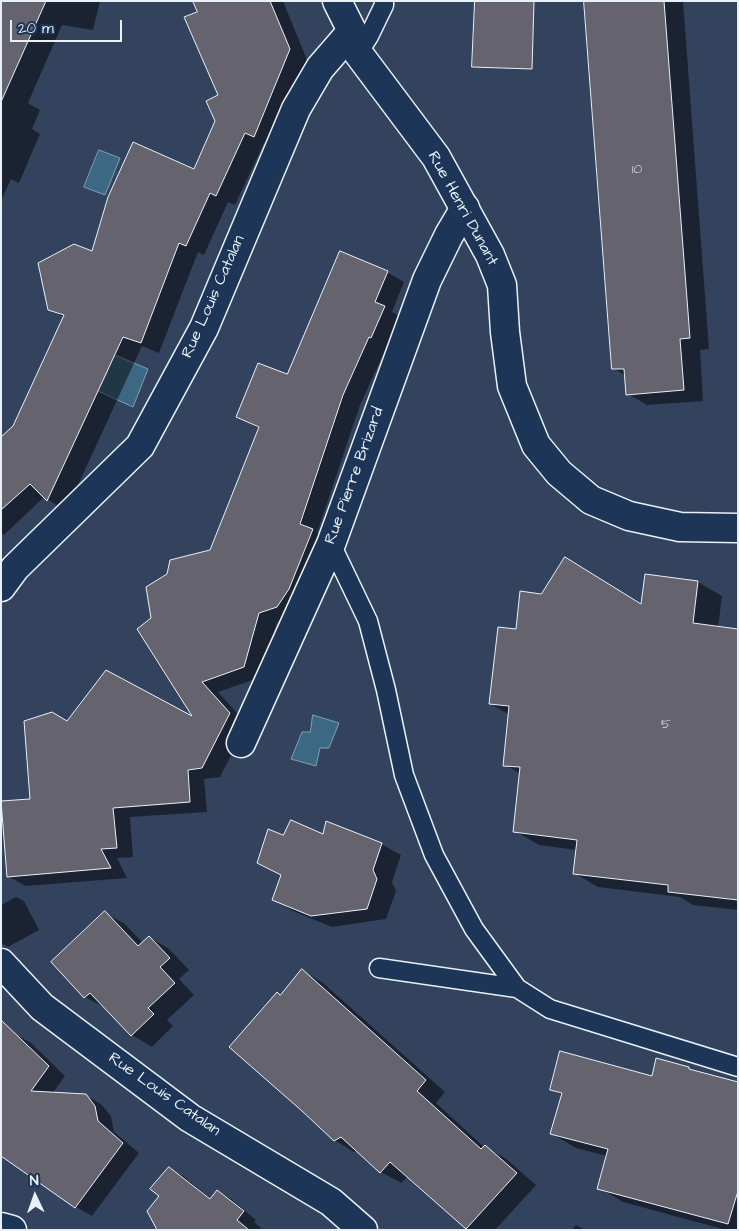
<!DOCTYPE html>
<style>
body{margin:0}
#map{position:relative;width:739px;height:1231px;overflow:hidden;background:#33435e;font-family:"Architects Daughter",sans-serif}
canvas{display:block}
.frame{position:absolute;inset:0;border:2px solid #e8f1f8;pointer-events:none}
.north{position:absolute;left:10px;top:1171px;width:50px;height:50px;-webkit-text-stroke:4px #1d3557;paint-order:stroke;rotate:357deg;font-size:14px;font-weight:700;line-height:20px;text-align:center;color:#e8f1f8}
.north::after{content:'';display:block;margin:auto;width:18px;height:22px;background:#e8f1f8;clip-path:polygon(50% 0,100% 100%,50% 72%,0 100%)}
.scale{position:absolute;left:10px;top:20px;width:112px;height:22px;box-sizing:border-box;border:2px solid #e8f1f8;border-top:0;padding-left:6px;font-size:15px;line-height:18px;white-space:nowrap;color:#e8f1f8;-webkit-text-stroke:4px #1d3557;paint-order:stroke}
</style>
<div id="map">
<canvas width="739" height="1231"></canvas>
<div class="frame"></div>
<div class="north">N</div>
<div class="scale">20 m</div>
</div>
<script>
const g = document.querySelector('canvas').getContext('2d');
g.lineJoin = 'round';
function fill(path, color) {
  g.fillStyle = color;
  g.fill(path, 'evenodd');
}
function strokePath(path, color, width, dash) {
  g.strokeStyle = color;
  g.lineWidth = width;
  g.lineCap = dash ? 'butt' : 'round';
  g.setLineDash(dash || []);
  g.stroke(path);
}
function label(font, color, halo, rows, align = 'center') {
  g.font = font + ' "Architects Daughter",sans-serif';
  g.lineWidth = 4;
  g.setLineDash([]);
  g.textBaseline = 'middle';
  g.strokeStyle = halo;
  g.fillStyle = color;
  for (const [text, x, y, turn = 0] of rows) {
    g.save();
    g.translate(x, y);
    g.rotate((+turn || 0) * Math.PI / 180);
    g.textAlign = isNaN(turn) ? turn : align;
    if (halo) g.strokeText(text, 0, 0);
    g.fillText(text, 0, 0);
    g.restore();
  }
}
const water = new Path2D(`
 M99 150 120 158 105 195 84 187Z
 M103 350 148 369 133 407 98 391 108 371 97 366Z
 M313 715 339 723 329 748H320L316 766 291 759 302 732H310Z`);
fill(water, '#3c6883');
strokePath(water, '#819fb2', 1);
fill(new Path2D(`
 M1 1H100L93 30 62 25 28 103 40 110 32 129 40 134 19 183 11 179 1 201Z
 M195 1H283L307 60 272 146 264 143 235 205 228 202 204 255 198 252 159 353 142 346 66 511 44 497 4 535 1 533V439L14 427 65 318 49 309 92 253 195 170 216 121 219 95Z
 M586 1H683L709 349 700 350 703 401 647 405 628 394 626 376 613 368Z
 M387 272 404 282 392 312 401 317 389 347 387 346 360 405 317 533 330 540 294 617 277 622 261 677 218 692 247 724 220 777 204 779 207 812 130 817 133 857 117 858 127 878 25 886 8 876 31 800 67 723 195 719 153 619 211 552 260 429 238 417 288 375Z
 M698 582 722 596 718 628 738 630V910L693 905 680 897 598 887 574 873 577 850 539 845 515 831 521 774 505 765 510 715 490 704 517 630 642 605Z
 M283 836H323L381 844 401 855 392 882 396 891 386 919 332 927 293 911 273 899 282 876Z
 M16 897 24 901 39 930 8 947 1 943V905Z
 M105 913 125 924 143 943 149 937 169 949 189 970 179 979 194 995 167 1020 173 1026 152 1047 132 1035 105 1008 85 997Z
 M302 971 322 982 445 1092 436 1103 484 1147 505 1158 536 1185 495 1230H469L408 1176 401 1183 381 1172 357 1151 354 1152 334 1140 281 996Z
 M15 1034 31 1043 65 1076 52 1094 86 1095 102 1105 111 1116 114 1132 139 1153 92 1216 76 1207 1 1154Z
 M689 1068 696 1072 738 1083V1230H726L623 1202 599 1188 607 1156 576 1148 552 1134 562 1095 551 1089 653 1077Z
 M169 1168 183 1176 211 1199 218 1191 231 1199 256 1220 254 1222 263 1230H158L161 1196Z
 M576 1225 585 1230H572Z`), '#0007');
const building = new Path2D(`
 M1 1H46L1 102Z
 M193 1H270L290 49 254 137 245 133 216 196 210 193 186 246 179 243 141 343 123 337 47 501 30 484 1 510V437L13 426 64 315 48 310 38 263 74 244 92 251 108 197 133 142 194 169 215 121 206 101 218 95 184 17 197 12Z
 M475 1H534L532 69 472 67Z
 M584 1H664L690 338 680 339 684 390 626 395 624 369H612Z
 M340 251 388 271 375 302 385 306 371 338 369 337 343 395 300 524 313 529 289 589 277 607 259 613 244 667 202 682 230 713 202 768 188 770 190 802 113 808 117 848 101 849 111 868 7 877 1 801 30 799 24 721 52 712 67 721 106 670 192 716 137 629 151 618 146 587 167 574 170 560 210 550 259 427 236 417 258 363 287 374Z
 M565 557 641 604 645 574 698 581 693 623 738 629V900L668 892V885L573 874 577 840 513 832 520 767 503 766 509 706 489 704 498 627 516 629 520 591 541 594Z
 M291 820 323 834 326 821 382 843 373 870 377 879 367 909 311 916 272 900 281 875 257 863 268 829 283 835Z
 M105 911 138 946 149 936 170 958 160 967 175 983 148 1008 154 1014 131 1036 90 993 84 998 51 962Z
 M302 969 426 1080 417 1091 481 1149 485 1145 517 1173 466 1229 390 1162 380 1173 341 1137 334 1141 302 1111 229 1047 277 992 280 995Z
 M1 1020 49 1066 31 1091 86 1094 95 1106 98 1121 123 1143 75 1208 1 1156Z
 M560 1051 652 1076 656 1058 689 1067V1069L738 1082V1191L728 1224 597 1189 608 1149 550 1134 562 1093 550 1090Z
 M169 1167 210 1199 217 1190 244 1211 237 1220 249 1230H157L147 1211 159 1196 150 1189Z`);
fill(building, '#65646e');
strokePath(building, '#e8f1f8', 1);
const service = new Path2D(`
 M358 53 369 36 384 5V1
 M331 544 368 621 386 690 404 775 434 855 474 929 517 988 550 1009 738 1067
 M379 968 517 988`);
const minor = new Path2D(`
 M1 587 15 568 140 446 204 328 296 109 320 68 352 31
 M241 743 331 544 427 280 449 235 465 208
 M1 963 42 1007 190 1118 331 1202 363 1230
 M1 1227 12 1230`);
const tertiary = new Path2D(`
 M337 1 352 31 358 53 436 157 490 255 502 285 505 332 512 386 536 445 559 473 591 500 629 516 680 527 738 528`);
strokePath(service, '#e8f1f8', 21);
strokePath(minor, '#e8f1f8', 31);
strokePath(tertiary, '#e8f1f8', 31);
strokePath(service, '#1d3557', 18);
strokePath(minor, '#1d3557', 28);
strokePath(tertiary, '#1d3557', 28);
label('14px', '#c7ced6', null, [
 ["10",637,170],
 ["5",666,725]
]);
label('16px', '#e8f1f8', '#1d3557', [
 ["Rue Henri Dunant",462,209,61],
 ["Rue Louis Catalan",214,297,-66],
 ["Rue Pierre Brizard",355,476,-70],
 ["Rue Louis Catalan",164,1095,35]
]);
</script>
